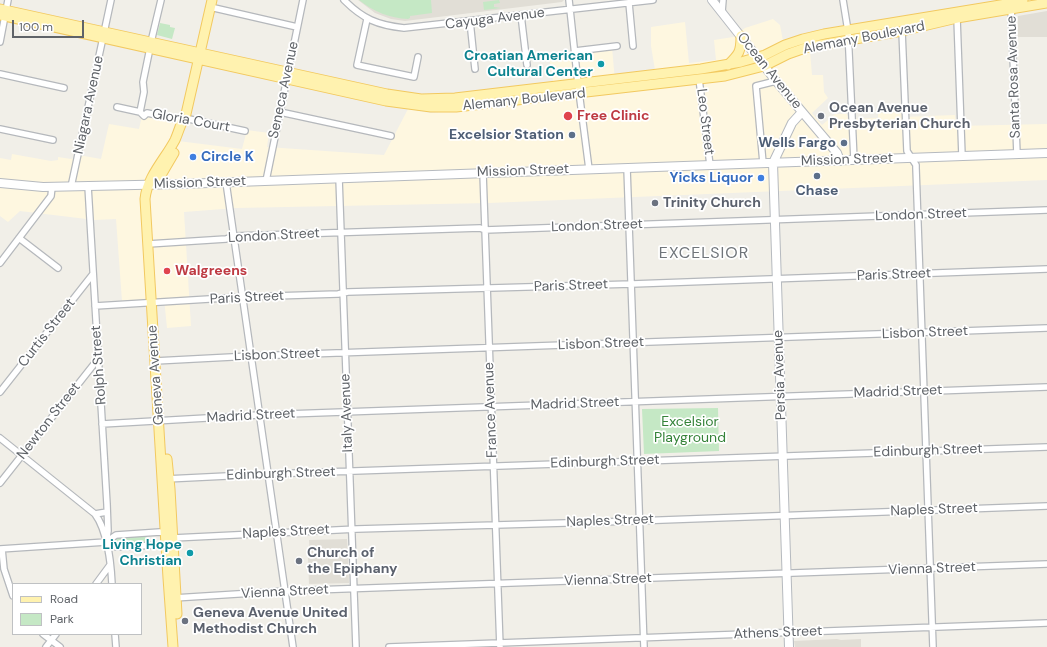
<!DOCTYPE html>
<style>
body{margin:0}
#map{position:relative;width:1047px;height:647px;overflow:hidden;background:#f1efe8;font-family:"DM Sans",sans-serif}
canvas{display:block}
.legend{position:absolute;left:12px;top:583px;width:130px;height:52px;box-sizing:border-box;background:#fff;border:1px solid #bfc1c3;margin:0;padding:5px 7px;list-style:none;font-size:12px;color:#5f6368}
.legend li{display:flex;align-items:center;gap:8px;height:20px}
.legend b{width:20px;border:1px solid #bfc1c3}
.scale{position:absolute;left:12px;top:20px;width:72px;height:18px;box-sizing:border-box;border:2px solid #5f6368;border-top:0;padding-left:5px;font-size:12px;line-height:14px;white-space:nowrap;color:#5f6368;-webkit-text-stroke:3px #fff;paint-order:stroke}
</style>
<div id="map">
<canvas width="1047" height="647"></canvas>
<ul class="legend">
<li><b style="height:5px;background:#fff2af"></b>Road</li>
<li><b style="height:11px;background:#c5e8c5"></b>Park</li>
</ul>
<div class="scale">100 m</div>
</div>
<script>
const g = document.querySelector('canvas').getContext('2d');
g.lineJoin = 'round';
function fill(path, color) {
  g.fillStyle = color;
  g.fill(path, 'evenodd');
}
function strokePath(path, color, width, dash) {
  g.strokeStyle = color;
  g.lineWidth = width;
  g.lineCap = dash ? 'butt' : 'round';
  g.setLineDash(dash || []);
  g.stroke(path);
}
function label(font, color, halo, rows, align = 'center') {
  g.font = font + ' "DM Sans",sans-serif';
  g.lineWidth = 3.5;
  g.setLineDash([]);
  g.textBaseline = 'middle';
  g.strokeStyle = halo;
  g.fillStyle = color;
  for (const [text, x, y, turn = 0] of rows) {
    g.save();
    g.translate(x, y);
    g.rotate((+turn || 0) * Math.PI / 180);
    g.textAlign = isNaN(turn) ? turn : align;
    if (halo) g.strokeText(text, 0, 0);
    g.fillText(text, 0, 0);
    g.restore();
  }
}
fill(new Path2D(`
 M773 19 780 25 783 41 790 58 810 51 812 75H823L824 92 828 98 812 113 822 125 835 114H847L848 119 878 118V113L902 112V117L955 115 956 126 1047 124V180L489 203 236 208 184 212 191 326 167 328 164 298 122 301 116 219 95 220 20 211 8 222 0 216V158L11 160 12 154 51 161 58 160V157L71 159 84 156 101 159 109 124 139 129 142 116 176 120 170 140 242 149 247 130 269 133 267 147 384 155 408 109 430 113 485 108 556 99 549 56 612 47 616 93 658 88 651 46V27L685 22 689 63 716 60 714 40 733 37 745 28Z`), '#fef7e0');
fill(new Path2D(`
 M358 0H564L562 2 405 21 391 19 375 13Z
 M1047 11V37H1018V16Z
 M347 539 349 583 309 584 308 558 310 557 309 540Z
 M837 639 841 640 861 639V647H795L794 641Z`), '#e1ded6');
fill(new Path2D(`
 M359 0H431L432 13 410 16V18L408 19C390 18 374 12 359 0Z
 M499 0 500 3 494 4V7L501 8 484 10 483 2Z
 M160 23 170 25V27L175 28 172 39 157 35Z
 M718 408 719 451 644 454 642 409Z
 M147 536V544L115 545V537Z`), '#c5e8c5');
const street = new Path2D(`
 M344 0C363 19 377 25 404 28L653 0
 M569 0 578 84 589 169
 M843 0 848 31 854 160
 M629 3 633 46
 M210 7 297 27
 M1011 7 1017 154
 M722 12 723 0
 M521 15 527 65
 M957 18 962 156
 M367 19 357 65 414 77 418 57
 M470 21 475 69
 M902 31 907 151 916 165V168L933 647
 M0 42 8 0
 M151 42 161 0
 M575 51 617 46
 M0 74 64 88
 M699 79 710 165
 M117 107 140 112 144 92 143 82 150 48
 M140 112 144 116 147 113 182 120 189 119 245 131
 M280 112 391 136
 M0 129 53 140
 M763 163 756 86 776 81
 M627 168 644 647
 M483 173 500 647
 M339 178 356 647
 M266 181 303 0
 M226 182 293 647
 M88 186 107 504 108 531 106 542
 M71 187 111 0
 M19 238 58 268
 M148 244 226 239 234 236 480 228 485 230 1047 210
 M0 263 51 196 52 187
 M95 306 242 297 338 294 348 292 632 284 1047 269
 M155 361 251 356 1047 328
 M0 392 93 274
 M102 424 259 415 1047 387
 M0 438 95 514 107 512
 M166 479 268 474 1047 447
 M0 483 98 359
 M95 514C107 530 111 563 112 584
 M106 542 116 535 160 532 169 535 173 538 357 529 635 521 1047 506
 M0 549 106 542 116 547 160 545 168 542
 M2 549 4 569 13 596
 M96 584 110 565
 M174 598 285 591 1047 564
 M43 634 60 647
 M115 634 116 647
 M46 647 56 634
 M389 647 1047 623`);
const secondary = new Path2D(`
 M712 0 776 81 837 153 840 161
 M0 183 43 187 181 184 1047 153
 M789 647 773 163 792 123 802 112`);
const primary = new Path2D(`
 M0 9 387 94 421 99 455 98 701 69 741 62 765 55 785 45 803 39 824 34 1006 4 1023 0
 M0 15 386 101 431 107H456L725 76 764 66 788 54 808 47 902 31 957 18 1047 3
 M728 65C739 54 741 52 741 36
 M157 182 174 153
 M167 459 170 489 177 614
 M173 647 168 578 145 199C147 177 165 159 175 140 179 131 181 122 186 114L212 0`);
strokePath(street, '#b5b8bc', 8);
strokePath(secondary, '#b6babf', 10);
strokePath(primary, '#f2c960', 11);
strokePath(street, '#fff', 5.5);
strokePath(secondary, '#fff', 8);
strokePath(primary, '#fff2af', 9);
for (const [x, y, r, color] of [
 [601,64,4,"#0f9aa8"],
 [568,116,5,"#e0444e"],
 [821,116,4,"#6b7280"],
 [572,135,4,"#5c6f8a"],
 [844,143,4,"#5c6f8a"],
 [193,157,4,"#3f7fe0"],
 [817,176,4,"#5c6f8a"],
 [761,178,4,"#3f7fe0"],
 [655,203,4,"#6b7280"],
 [167,271,4,"#e0444e"],
 [190,553,4,"#0f9aa8"],
 [299,561,4,"#6b7280"],
 [185,621,4,"#6b7280"]
]) {
  const dot = new Path2D();
  dot.arc(x, y, r, 0, 2 * Math.PI);
  g.fillStyle = color;
  g.fill(dot);
  strokePath(dot, '#fff', 1.5);
}
label('14px', '#5f6368', '#fff', [
 ["Cayuga Avenue",495,19,-7],
 ["Alemany Boulevard",864,38,-11],
 ["Ocean Avenue",769,71,51],
 ["Santa Rosa Avenue",1014,77,-92],
 ["Seneca Avenue",284,90,-78],
 ["Alemany Boulevard",524,100,-6],
 ["Niagara Avenue",89,105,-78],
 ["Gloria Court",191,121,10],
 ["Leo Street",705,122,83],
 ["Mission Street",847,160,-2],
 ["Mission Street",523,171,-2],
 ["Mission Street",200,183,-2],
 ["London Street",921,215,-2],
 ["London Street",597,226,-2],
 ["London Street",274,236,-3],
 ["Paris Street",894,275,-2],
 ["Paris Street",571,286,-2],
 ["Paris Street",247,298,-3],
 ["Curtis Street",47,333,-52],
 ["Lisbon Street",925,333,-2],
 ["Lisbon Street",601,344,-2],
 ["Lisbon Street",277,355,-2],
 ["Rolph Street",99,365,-94],
 ["Geneva Avenue",156,375,-94],
 ["Persia Avenue",780,375,-92],
 ["Madrid Street",898,392,-2],
 ["Madrid Street",575,404,-2],
 ["France Avenue",491,410,-92],
 ["Italy Avenue",347,413,-92],
 ["Madrid Street",251,416,-3],
 ["Newton Street",49,421,-52],
 ["Edinburgh Street",928,451,-2],
 ["Edinburgh Street",605,462,-2],
 ["Edinburgh Street",281,474,-2],
 ["Naples Street",934,510,-2],
 ["Naples Street",610,521,-2],
 ["Naples Street",286,532,-3],
 ["Vienna Street",932,569,-2],
 ["Vienna Street",608,580,-2],
 ["Vienna Street",285,592,-3],
 ["Athens Street",778,633,-2]
]);
label('bold 14px', '#0d838f', '#fff', [
 ["Croatian American",593,56],
 ["Cultural Center",593,72],
 ["Living Hope",182,545],
 ["Christian",182,561]
], 'right');
label('bold 14px', '#5b616d', '#fff', [
 ["Ocean Avenue",829,108],
 ["Presbyterian Church",829,124],
 ["Trinity Church",663,203],
 ["Church of",307,553],
 ["the Epiphany",307,569],
 ["Geneva Avenue United",193,613],
 ["Methodist Church",193,629]
], 'left');
label('bold 14px', '#be3a42', '#fff', [
 ["Free Clinic",577,116],
 ["Walgreens",175,271]
], 'left');
label('bold 14px', '#4e5e75', '#fff', [
 ["Excelsior Station",564,135],
 ["Wells Fargo",836,143],
 ["Chase",817,191,"center"]
], 'right');
label('bold 14px', '#366cbe', '#fff', [
 ["Circle K",201,157],
 ["Yicks Liquor",753,178,"right"]
], 'left');
label('14px', '#348238', '#fff', [
 ["Excelsior",690,422],
 ["Playground",690,438]
]);
g.letterSpacing = '1px';
label('16px', '#70757a', '#fff', [
 ["EXCELSIOR",704,254]
]);
g.letterSpacing = '0px';
</script>
